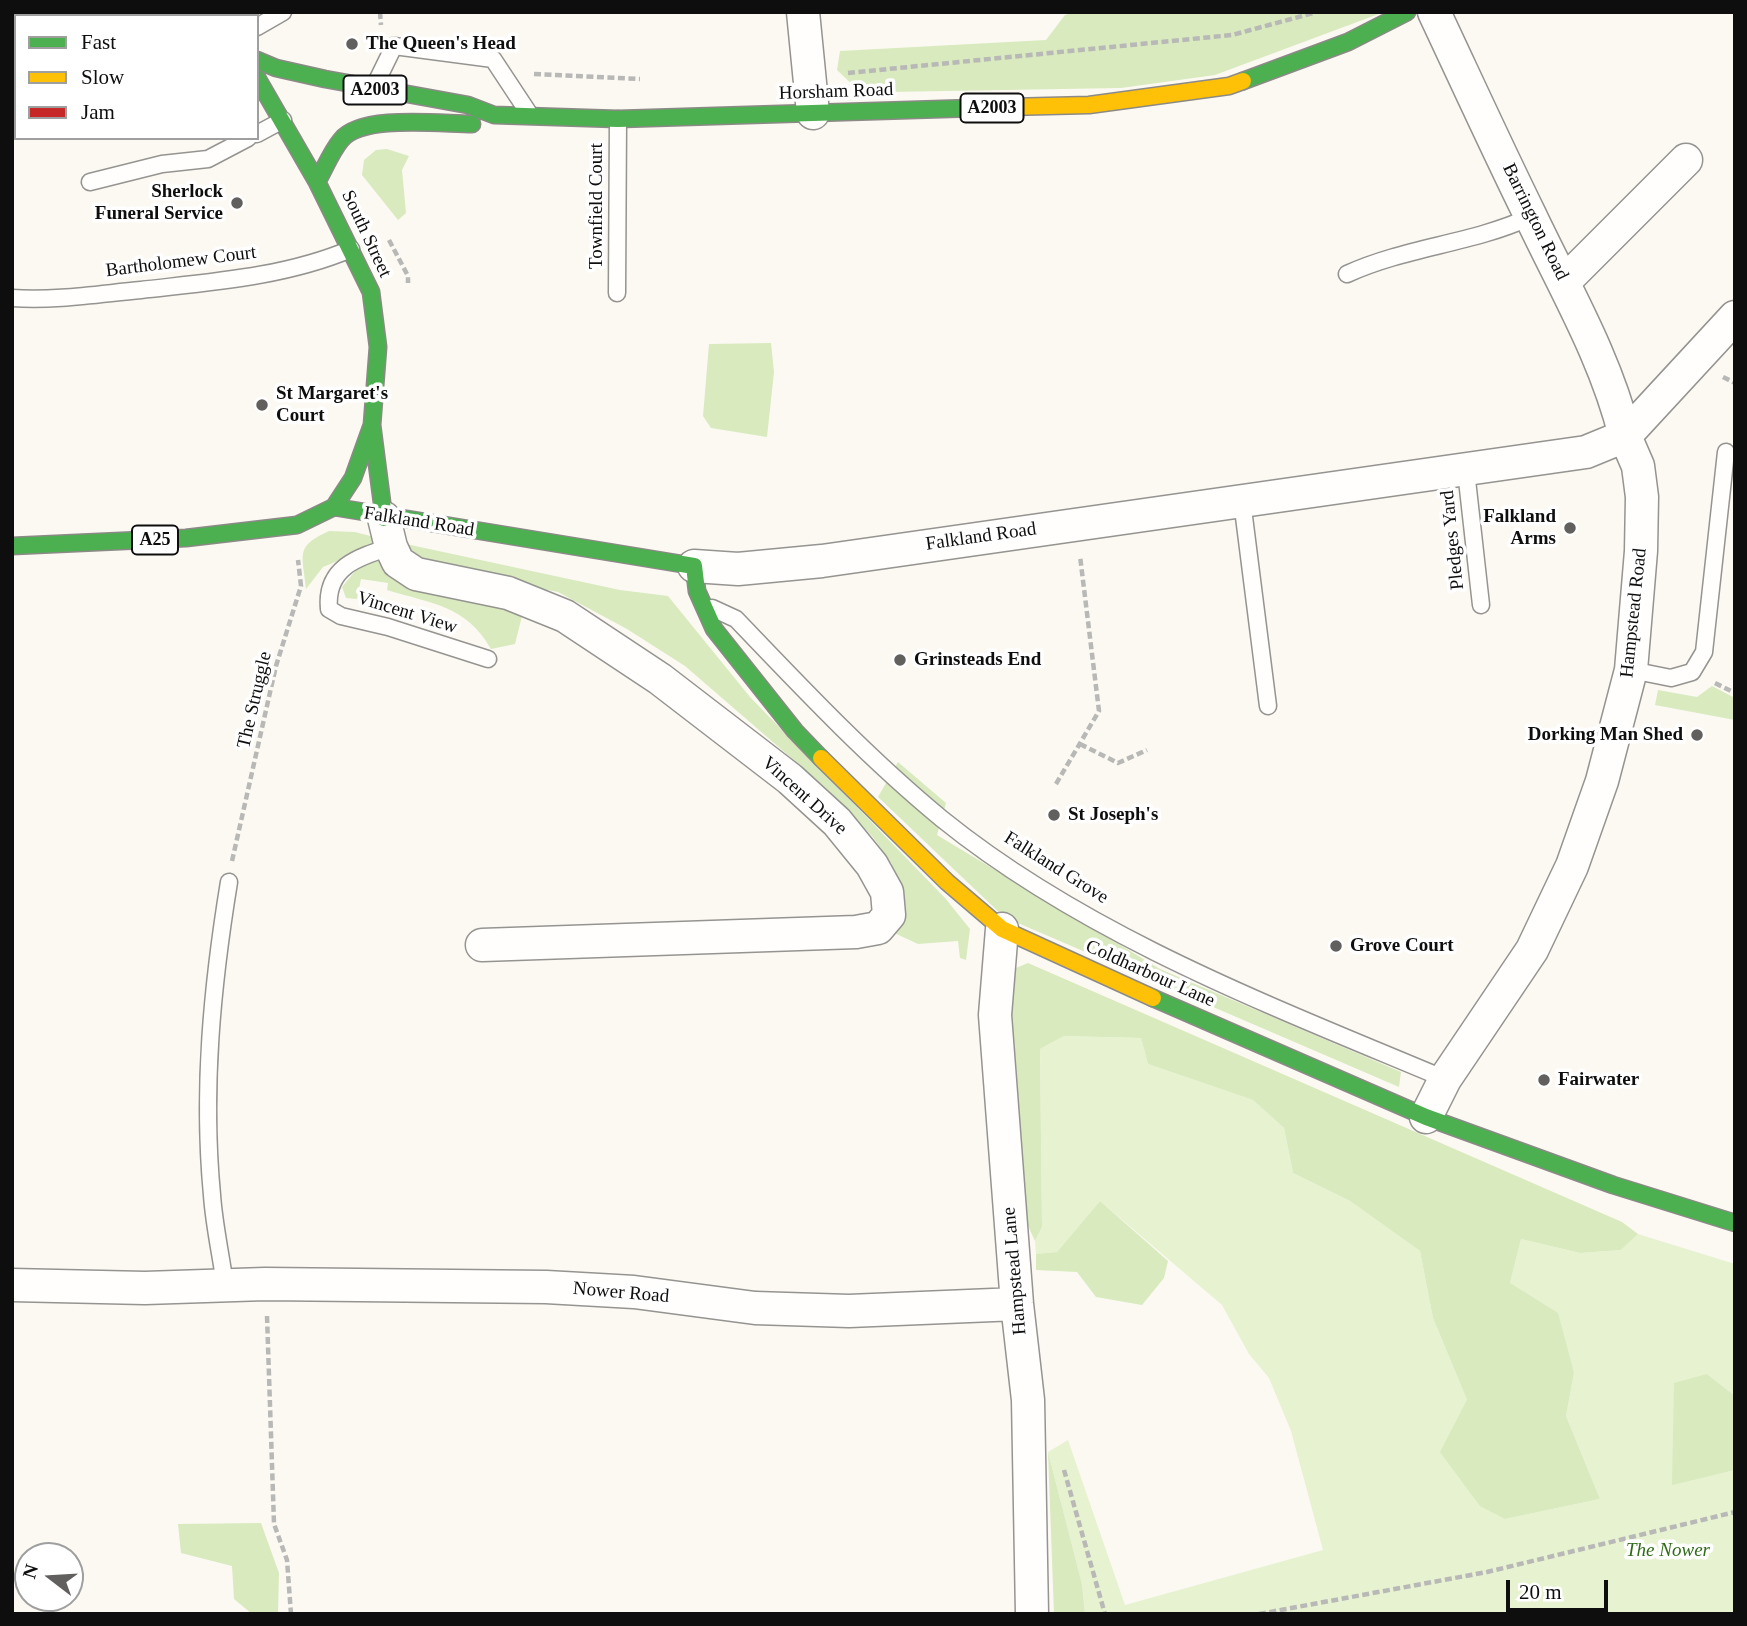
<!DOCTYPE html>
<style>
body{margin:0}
#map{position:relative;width:1747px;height:1626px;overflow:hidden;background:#fcf9f2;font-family:Georgia,serif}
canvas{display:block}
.frame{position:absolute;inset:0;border:14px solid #0e0e0e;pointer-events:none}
.legend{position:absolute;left:14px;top:14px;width:245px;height:126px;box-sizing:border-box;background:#fff;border:2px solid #9f9f9f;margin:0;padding:9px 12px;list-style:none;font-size:21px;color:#0e0e0e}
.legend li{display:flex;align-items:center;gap:14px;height:35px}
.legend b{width:35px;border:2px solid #9f9f9f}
.north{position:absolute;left:14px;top:1542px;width:70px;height:70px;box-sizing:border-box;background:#fff;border:2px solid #9f9f9f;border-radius:50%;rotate:287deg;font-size:19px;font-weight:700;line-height:28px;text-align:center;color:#0e0e0e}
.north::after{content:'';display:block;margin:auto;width:24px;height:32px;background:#61605e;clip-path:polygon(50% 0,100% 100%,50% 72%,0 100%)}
.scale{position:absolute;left:1506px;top:1580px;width:102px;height:32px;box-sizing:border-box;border:4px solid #0e0e0e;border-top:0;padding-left:9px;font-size:21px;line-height:24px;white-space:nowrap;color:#0e0e0e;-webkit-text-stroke:5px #fff;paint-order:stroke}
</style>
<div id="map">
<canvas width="1747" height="1626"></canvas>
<div class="frame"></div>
<ul class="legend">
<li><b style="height:9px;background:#4caf50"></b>Fast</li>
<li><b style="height:9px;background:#ffc107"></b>Slow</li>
<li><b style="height:9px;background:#c62828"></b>Jam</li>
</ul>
<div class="north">N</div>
<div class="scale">20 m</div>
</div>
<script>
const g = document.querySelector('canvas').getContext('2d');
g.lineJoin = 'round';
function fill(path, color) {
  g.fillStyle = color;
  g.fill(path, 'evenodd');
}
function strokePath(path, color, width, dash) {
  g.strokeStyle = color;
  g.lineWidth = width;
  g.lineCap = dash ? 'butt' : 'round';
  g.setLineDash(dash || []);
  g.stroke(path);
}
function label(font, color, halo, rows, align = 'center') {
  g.font = font + ' Georgia,serif';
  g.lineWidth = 7;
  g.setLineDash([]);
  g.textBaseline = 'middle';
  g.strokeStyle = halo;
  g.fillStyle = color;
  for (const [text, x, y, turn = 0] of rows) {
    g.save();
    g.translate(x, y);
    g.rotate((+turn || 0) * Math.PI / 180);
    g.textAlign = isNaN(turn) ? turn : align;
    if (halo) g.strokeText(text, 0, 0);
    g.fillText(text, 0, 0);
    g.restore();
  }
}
fill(new Path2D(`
 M1064 1036 1141 1038 1148 1064 1253 1100 1284 1128 1293 1173 1350 1201 1420 1251 1433 1318 1467 1400 1505 1519 1600 1499 1566 1416 1574 1373 1510 1283 1521 1239 1580 1253 1621 1250 1638 1234 1735 1264V1396L1707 1374 1672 1484 1735 1470V1614H1085L1082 1584 1048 1452 1068 1440 1125 1605 1323 1550 1291 1431 1269 1378 1249 1354 1222 1305 1100 1201 1057 1252 1036 1254 1035 1241 1042 1227 1040 1049Z`), '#e7f2d1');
fill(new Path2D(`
 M1074 12H1384L1215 75 1121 88 887 92 858 90 837 70 840 51 1046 40 1065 15Z
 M387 149 409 156 402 170 406 213 398 220 362 175 364 160 376 150Z
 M771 343 774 372 767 437 711 428 703 416 709 344Z
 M329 531 355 532 378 538 371 547 323 567 306 589C303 554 294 547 329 531Z
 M406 544 620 590 668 596 750 697 945 898 970 929 966 960 960 958 958 941 918 944 890 931 884 878 892 864 872 836 826 788 685 666 627 629 558 592 422 566 406 556Z
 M384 557 524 608 515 644 491 649C466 605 432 604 387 590L388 583 361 579 357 599 346 598 342 587 361 564Z
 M1712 686 1735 698V720L1655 705 1658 690 1697 697Z
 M898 762 946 803 937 835 1160 969 1401 1072 1399 1087 1004 917 878 797Z
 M1028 963 1622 1222 1638 1234 1621 1250 1580 1253 1521 1239 1510 1283 1558 1313 1574 1373 1566 1416 1600 1499 1505 1519 1480 1506 1440 1452 1467 1400 1433 1318 1420 1251 1350 1201 1293 1173 1284 1128 1253 1100 1148 1064 1141 1038 1064 1036 1040 1049 1042 1227 1035 1241 1023 1215 1006 1013 1011 970Z
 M1100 1201 1168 1261 1164 1278 1142 1305 1096 1297 1077 1272 1036 1270V1254L1057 1252Z
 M1707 1374 1735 1396V1470L1672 1485 1674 1383Z
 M1048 1452 1082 1584 1085 1614H1054Z
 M261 1523 279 1573 278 1614H252L234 1599 232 1566 181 1553 178 1524Z`), '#d8eabe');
const lane = new Path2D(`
 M112 16 116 12
 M257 27 283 12
 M12 62 16 60
 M373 89 394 46 493 59 528 112
 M257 134 283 120
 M90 182 162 164 208 159 248 138
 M1347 274C1406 247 1471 244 1530 217
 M617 293 618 119
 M12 298C55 301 98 294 141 290 211 282 285 277 351 249
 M1466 471 1481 605
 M1242 501 1268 706
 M391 547C357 557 325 568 329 609L341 616 388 627 488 659
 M712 608 736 619C802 688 868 758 942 819 1088 937 1274 1007 1445 1079
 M1631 670 1671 678 1692 672 1704 652 1726 452
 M225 1285C221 1255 214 1225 212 1195 202 1090 212 986 229 882`);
const street = new Path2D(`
 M803 12 813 113
 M1564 282 1686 160
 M384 518 391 547 398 562 416 574 508 593 565 616 660 679 790 779 837 822 872 865 887 892 889 915 878 928 856 932 482 945
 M694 566 738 569 822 561 1586 452 1625 436C1606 358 1564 287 1530 215 1497 148 1466 80 1434 12
 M1002 929 995 1015 1017 1304 1028 1400 1032 1614
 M1426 1117 1445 1079 1532 950 1572 866 1602 781 1631 670 1641 551 1642 497 1638 466 1625 436 1735 317
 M12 1285 145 1288 265 1284 546 1287 634 1292 755 1308 849 1311 1017 1304`);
const fast = new Path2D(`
 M257 60 276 68 325 79 468 105 494 115 618 119 1007 107
 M1243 81 1348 42 1407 12
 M317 182C325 168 331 152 341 140 361 114 441 124 472 124
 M372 425 384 518
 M334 507 694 566 697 591 714 629 795 731 821 758
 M12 546 186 538 297 525 334 507 353 478 372 425 378 347 371 292 317 182 257 78
 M1153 998 1426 1117 1613 1185 1735 1223`);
const slow = new Path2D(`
 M1007 107 1089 105 1229 86 1243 81
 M821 758 947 882 1002 929 1153 998`);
const jam = new Path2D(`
 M211 12 214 16`);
strokePath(lane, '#959491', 19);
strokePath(street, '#959491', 35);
strokePath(fast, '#8c8a87', 19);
strokePath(slow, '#8c8a87', 19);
strokePath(jam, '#8c8a87', 19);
strokePath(new Path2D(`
 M380 12 381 25
 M848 73 1232 35 1313 13
 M534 74 640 79
 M389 240 408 276V283
 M1723 377 1735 383
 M1715 683 1735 693
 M1080 744 1118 763 1147 750
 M1056 784 1099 711 1080 556
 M232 861 276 666 301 586 298 560
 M267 1316 274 1524 287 1560 291 1614
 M1064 1470 1105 1614
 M1259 1614 1487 1572 1735 1512`), '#b8b8b6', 4.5, [7, 3.5]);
strokePath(lane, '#fffefd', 16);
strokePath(street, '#fffefd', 32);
strokePath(fast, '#4caf50', 16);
strokePath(slow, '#ffc107', 16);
strokePath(jam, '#c62828', 16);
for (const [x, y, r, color] of [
 [352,44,7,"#61605e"],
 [237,203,7,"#61605e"],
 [262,405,7,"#61605e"],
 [1570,528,7,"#61605e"],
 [900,660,7,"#61605e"],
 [1697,735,7,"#61605e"],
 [1054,815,7,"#61605e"],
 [1336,946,7,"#61605e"],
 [1544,1080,7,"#61605e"]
]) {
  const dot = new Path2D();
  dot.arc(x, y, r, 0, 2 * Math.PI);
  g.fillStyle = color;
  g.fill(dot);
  strokePath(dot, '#fff', 2.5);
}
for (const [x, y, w] of [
 [375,90,63],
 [992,108,63],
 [155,540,46]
]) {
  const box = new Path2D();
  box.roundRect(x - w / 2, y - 14.5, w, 29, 5);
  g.fillStyle = '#fff';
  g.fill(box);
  strokePath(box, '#0e0e0e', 2);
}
label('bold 18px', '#0e0e0e', null, [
 ["A2003",375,90],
 ["A2003",992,108],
 ["A25",155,540]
]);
label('bold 19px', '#0e0e0e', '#fff', [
 ["The Queen's Head",366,44],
 ["Sherlock",223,192,"right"],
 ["Funeral Service",223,214,"right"],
 ["St Margaret's",276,394],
 ["Court",276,416],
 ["Falkland",1556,517,"right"],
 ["Arms",1556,539,"right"],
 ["Grinsteads End",914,660],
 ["Dorking Man Shed",1683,735,"right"],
 ["St Joseph's",1068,815],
 ["Grove Court",1350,946],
 ["Fairwater",1558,1080]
], 'left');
label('19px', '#0e0e0e', '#fff', [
 ["Horsham Road",836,92,-2],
 ["Townfield Court",597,206,-90],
 ["Barrington Road",1535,222,64],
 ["South Street",366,234,65],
 ["Bartholomew Court",181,262,-7],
 ["Falkland Road",419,522,9],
 ["Falkland Road",981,537,-8],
 ["Pledges Yard",1453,540,-96],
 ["Vincent View",407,613,17],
 ["Hampstead Road",1634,613,-84],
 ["The Struggle",255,700,-77],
 ["Vincent Drive",804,796,42],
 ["Falkland Grove",1056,868,32],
 ["Coldharbour Lane",1150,974,24],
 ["Hampstead Lane",1015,1271,-95],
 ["Nower Road",621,1293,5]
]);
label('italic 19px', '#306b19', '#fff', [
 ["The Nower",1668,1551]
]);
</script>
